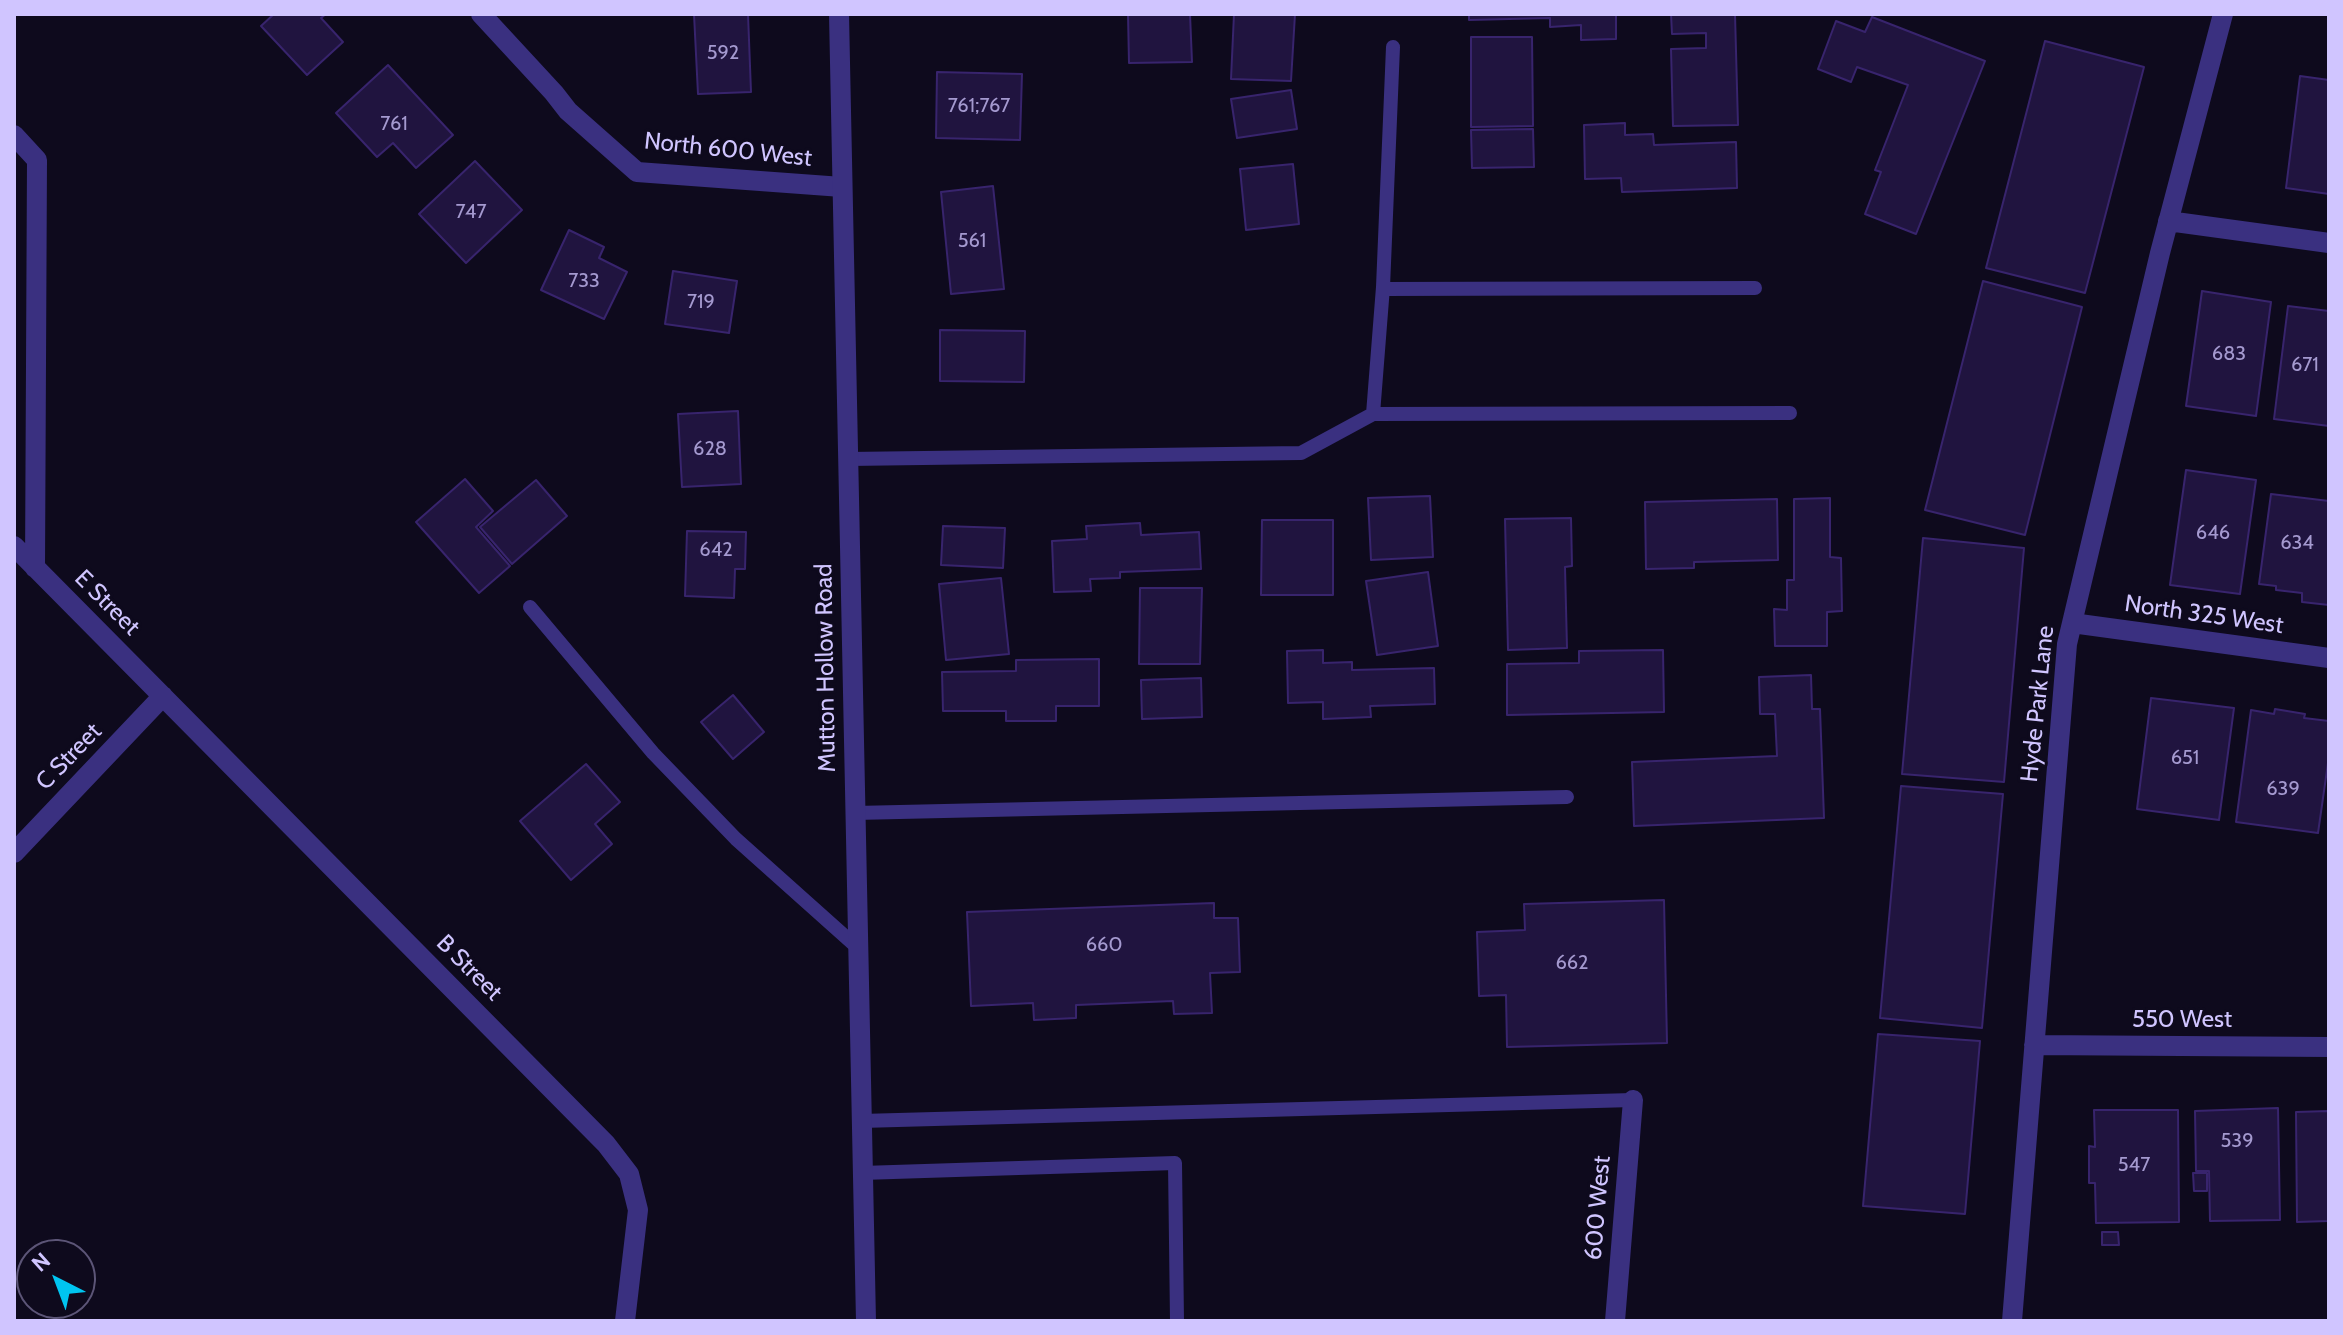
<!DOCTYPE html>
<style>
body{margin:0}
#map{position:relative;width:2343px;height:1335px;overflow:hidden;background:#0e0a1d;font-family:Cabin,sans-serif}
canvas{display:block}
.frame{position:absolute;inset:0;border:16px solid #d0c5ff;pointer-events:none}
.north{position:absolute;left:16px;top:1239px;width:80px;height:80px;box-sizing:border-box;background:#0e0a1d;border:2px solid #5c5577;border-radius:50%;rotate:318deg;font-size:22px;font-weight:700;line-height:32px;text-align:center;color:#d0c5ff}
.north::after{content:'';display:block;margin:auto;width:28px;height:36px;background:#00c5f0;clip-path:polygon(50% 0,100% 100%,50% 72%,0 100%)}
</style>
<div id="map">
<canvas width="2343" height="1335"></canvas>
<div class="frame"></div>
<div class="north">N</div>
</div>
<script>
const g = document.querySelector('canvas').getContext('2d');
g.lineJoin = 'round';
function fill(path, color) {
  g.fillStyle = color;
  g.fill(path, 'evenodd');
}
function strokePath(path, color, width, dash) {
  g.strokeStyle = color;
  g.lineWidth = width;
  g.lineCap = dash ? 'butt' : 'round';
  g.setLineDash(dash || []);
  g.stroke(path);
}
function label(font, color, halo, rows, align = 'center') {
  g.font = font + ' Cabin,sans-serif';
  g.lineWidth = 6;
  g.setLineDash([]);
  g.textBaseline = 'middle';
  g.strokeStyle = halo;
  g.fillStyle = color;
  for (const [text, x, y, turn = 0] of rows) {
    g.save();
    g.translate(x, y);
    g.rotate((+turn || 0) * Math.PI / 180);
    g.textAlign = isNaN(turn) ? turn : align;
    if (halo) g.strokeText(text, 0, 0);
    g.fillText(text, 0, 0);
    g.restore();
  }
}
const building = new Path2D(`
 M274 14H326L321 18 343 42 307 75 261 26Z
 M694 14H748L751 92 698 94Z
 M1128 14H1190L1192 62 1129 63Z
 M1234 14H1295L1291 81 1231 79Z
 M1469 14H1616V39L1581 40V25L1550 27V18L1469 20Z
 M1671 14H1735L1738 125 1673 126 1671 49 1706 48V33L1672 34Z
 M1872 17 1985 61 1916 234 1865 214 1881 172 1875 170 1908 85 1857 67 1851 82 1818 69 1836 21 1865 32Z
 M1471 37H1532L1533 126 1471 127Z
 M2045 41 2144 67 2085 293 1986 268Z
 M388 65 453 135 416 168 393 143 377 157 336 113Z
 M937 72 1022 74 1020 140 936 138Z
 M2300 76 2329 80V194L2286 188Z
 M1291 90 1297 129 1237 138 1231 99Z
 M1625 123V135L1653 134 1654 145 1736 142 1737 188 1622 192 1621 178 1585 179 1584 125Z
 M1533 129 1534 167 1472 168 1471 130Z
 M475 161 522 210 466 263 419 214Z
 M1293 164 1299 224 1246 230 1240 169Z
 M993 186 1004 289 951 294 941 192Z
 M569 230 604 247 599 258 627 272 604 319 541 290Z
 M673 271 737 281 729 333 665 324Z
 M1983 281 2082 307 2025 535 1925 510Z
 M2202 291 2271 302 2256 416 2186 406Z
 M2288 306 2329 311V426L2274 419Z
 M940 330 1025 331 1024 382 940 381Z
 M738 411 741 484 682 487 678 414Z
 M2186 470 2256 480 2240 594 2170 585Z
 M465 479 493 511 476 527 510 566 479 593 416 522Z
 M536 480 567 516 512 564 480 527Z
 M2271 494 2329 501V605L2302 602V593L2276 590V586L2259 584Z
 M1430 496 1433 557 1371 560 1368 498Z
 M1830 498V557L1841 558 1842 611 1827 612V646H1775L1774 609 1787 610V580H1794V499Z
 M1777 499 1778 560 1694 562V568L1646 569 1645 502Z
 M1571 518 1572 566 1565 567 1567 648 1508 650 1505 519Z
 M1262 520H1333V595H1261Z
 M1140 523 1141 535 1199 532 1201 569 1120 572V578L1090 579 1091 591 1054 592 1052 541 1087 539 1086 526Z
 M943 526 1005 528 1003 568 941 565Z
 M687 531 746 532 745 569H735L734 598 685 596Z
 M1923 538 2024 548 2004 782 1902 774Z
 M1428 572 1438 646 1377 655 1366 581Z
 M1001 578 1009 654 946 660 939 584Z
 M1140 588H1202L1200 664H1139Z
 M1323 650V663L1352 662V670L1434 668 1435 704 1370 706 1371 717 1323 719V702L1288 703 1287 651Z
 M1663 650 1664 712 1507 715V664L1579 663V651Z
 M1099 659V706H1056V721H1006V711H943L942 672 1016 671V660Z
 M1811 675 1812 709H1820L1824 818 1634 826 1632 762 1777 756 1775 714H1760L1759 677Z
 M1201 678 1202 717 1142 719 1141 680Z
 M733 695 764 732 733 759 701 722Z
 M2151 698 2234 708 2219 820 2137 809Z
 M2275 709 2305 714 2304 718 2329 721V756L2318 833 2236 822 2251 710 2274 714Z
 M586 764 620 802 595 824 612 844 571 880 520 821Z
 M1901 786 2003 794 1982 1028 1880 1018Z
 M1664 900 1667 1043 1507 1047 1506 995 1479 996 1477 932 1525 930 1524 904Z
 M1214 903V918H1238L1240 972 1210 973 1212 1013 1174 1014 1173 1001 1076 1005V1018L1034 1020 1033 1003 971 1006 967 912Z
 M1878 1034 1980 1041 1965 1214 1863 1206Z
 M2278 1108 2280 1220 2210 1221 2209 1171H2196L2195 1111Z
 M2094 1110H2178L2179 1222 2096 1223 2095 1183H2089V1146L2095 1147Z
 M2329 1111V1221L2297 1222 2296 1112Z
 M2193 1173H2207V1191H2194Z
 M2102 1232H2118L2119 1245H2102Z`);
fill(building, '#20143f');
strokePath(building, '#38246d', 2);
strokePath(new Path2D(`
 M1383 289 1755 288
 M1373 414 1383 287 1393 47
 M848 459 1301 453 1373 414 1790 413
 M530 607 653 753 736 839 858 948
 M855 813 1567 797
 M861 1121 1633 1100
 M862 1173 1175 1163 1177 1321`), '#3a3080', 14);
strokePath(new Path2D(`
 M481 14 554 93 568 111 637 172 842 187
 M14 135 37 160 35 568
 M2168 221 2329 243
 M14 546 606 1144 629 1174 638 1210 625 1321
 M2072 623 2329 658
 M14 853 163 696
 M2034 1045 2329 1047
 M1615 1321 1633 1100
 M2012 1321 2067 644 2160 253 2223 14`), '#3a3080', 20);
strokePath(new Path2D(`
 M839 14 866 1321`), '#3a3080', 20);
label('20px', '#a499cf', null, [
 ["592",723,53],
 ["761;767",979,106],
 ["761",394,124],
 ["747",471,212],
 ["561",972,241],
 ["733",584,281],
 ["719",701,302],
 ["683",2229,354],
 ["671",2305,365],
 ["628",710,449],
 ["646",2213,533],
 ["634",2297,543],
 ["642",716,550],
 ["651",2185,758],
 ["639",2283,789],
 ["660",1104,945],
 ["662",1572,963],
 ["539",2237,1141],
 ["547",2134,1165]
]);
label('24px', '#d0c5ff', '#0e0a1d', [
 ["North 600 West",728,150,6],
 ["E Street",107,603,45],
 ["North 325 West",2204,615,8],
 ["Mutton Hollow Road",826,668,-91],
 ["Hyde Park Lane",2038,704,-84],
 ["C Street",69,757,-46],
 ["B Street",469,968,45],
 ["550 West",2182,1020],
 ["600 West",1598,1208,-85]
]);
</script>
